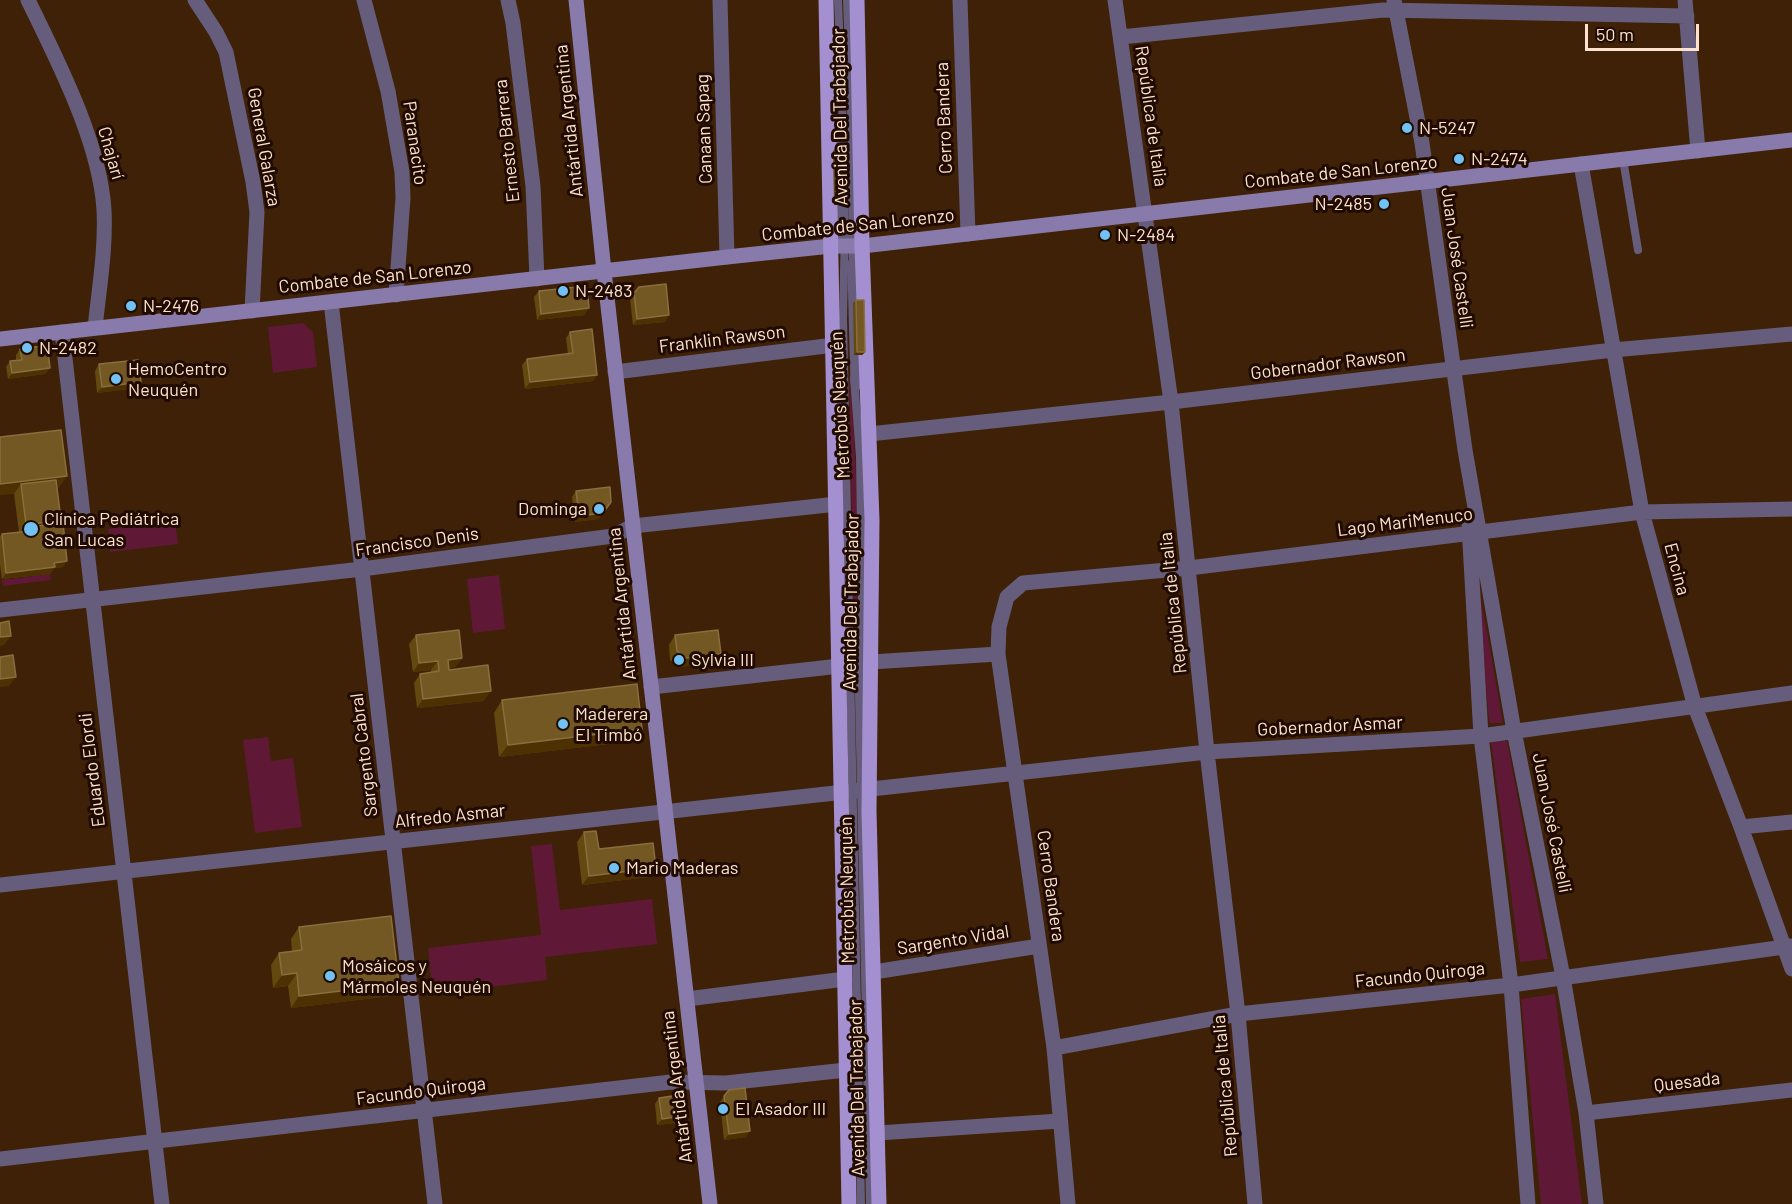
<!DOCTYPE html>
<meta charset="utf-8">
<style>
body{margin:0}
#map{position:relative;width:1792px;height:1204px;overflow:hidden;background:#3e2107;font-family:Barlow,sans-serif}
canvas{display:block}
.scale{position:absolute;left:1585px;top:24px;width:114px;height:27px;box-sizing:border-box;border:3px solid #fce2ce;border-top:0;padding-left:8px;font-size:18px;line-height:21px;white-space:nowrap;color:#fce2ce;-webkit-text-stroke:4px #210b00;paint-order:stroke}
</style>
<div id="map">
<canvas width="1792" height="1204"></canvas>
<div class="scale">50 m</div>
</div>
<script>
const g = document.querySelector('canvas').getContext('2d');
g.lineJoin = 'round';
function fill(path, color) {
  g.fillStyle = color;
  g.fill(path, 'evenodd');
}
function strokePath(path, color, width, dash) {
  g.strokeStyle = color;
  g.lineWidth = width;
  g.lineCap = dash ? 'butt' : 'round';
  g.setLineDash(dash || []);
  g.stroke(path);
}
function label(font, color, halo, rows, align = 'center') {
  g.font = font + ' Barlow,sans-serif';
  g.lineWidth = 6;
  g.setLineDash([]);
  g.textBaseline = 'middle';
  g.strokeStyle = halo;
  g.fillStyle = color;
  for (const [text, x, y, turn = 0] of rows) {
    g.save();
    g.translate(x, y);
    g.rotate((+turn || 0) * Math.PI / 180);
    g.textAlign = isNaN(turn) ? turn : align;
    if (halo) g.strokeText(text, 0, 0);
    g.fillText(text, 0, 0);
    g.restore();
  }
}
fill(new Path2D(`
 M303 323 313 332 317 367 273 373 268 327Z
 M849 372C859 474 859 577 855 679Z
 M175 521 178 544 110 552 108 529Z
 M50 574 51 580 3 586 2 580Z
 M499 575 505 629 473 633 467 579Z
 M1478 582 1503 723H1489Z
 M268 737 271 761 293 758 302 827 255 833 243 740Z
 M1491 741H1507L1548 959 1520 962Z
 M552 844 560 910 652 899 657 944 545 957 547 980 433 994 428 948 541 935 531 846Z
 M1555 994 1582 1204H1541L1521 999Z`), '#5f1937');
strokePath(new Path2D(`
 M838 0 843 125
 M847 0 851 107 853 266
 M1623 159 1638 250
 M845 225 843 319 861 1204
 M854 378 860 457 862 604 859 695 870 1204`), '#665d7c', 8);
strokePath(new Path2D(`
 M28 0C57 60 100 142 104 210 106 249 99 289 95 328
 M195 0 216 32 226 52 253 182 257 212 252 311
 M364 0 388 91 402 172 403 198 396 295
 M508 0 513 23 533 186 537 279
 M720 0 727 257
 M960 0 968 234
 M1115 0 1171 402 1207 752 1238 1014 1255 1204
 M1394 0 1422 143 1465 450 1514 731 1563 977 1586 1113 1596 1204
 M1685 0 1698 151
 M1121 37 1383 10 1687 16
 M833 122H839L841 230 838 233 835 230Z
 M1581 164 1642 512 1695 707 1741 827 1792 969
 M858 263 861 265 864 381 858 382 855 273V264Z
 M331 302 435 1204
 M62 332 162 1204
 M615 372 834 345
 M869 434 1171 402 1613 350 1792 334
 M1469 526 1481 736 1511 985 1528 1204
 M0 610 362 569 613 536 633 526 837 504
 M871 662 998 654
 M651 687 840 666
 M1741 827 1792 822
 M0 885 1207 752 1481 736 1792 693
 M874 972 1039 946
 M687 999 845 979
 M1054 1048 1238 1014 1511 985 1792 946
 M1586 1113 1792 1090
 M878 1133 1060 1121
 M0 1159 671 1082 726 1083 846 1070
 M1068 1204 1054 1048 998 654 999 627 1007 597 1023 583 1189 568 1642 512 1792 509`), '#665d7c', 15);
strokePath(new Path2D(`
 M576 0 604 271 710 1204
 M0 339 727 257 831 246H862L1792 140`), '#897aac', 15);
strokePath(new Path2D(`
 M826 0 849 1204
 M857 0 862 246 872 520 869 811 879 1204`), '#a490d0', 15);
fill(new Path2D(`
 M836 148 845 201 843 205H834L833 151Z
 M639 287 665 322 633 325 630 299Z
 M539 291 585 315 537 320 534 297Z
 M856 300 865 352 862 355H854L853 303Z
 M570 332 597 375 593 381 525 389 522 365 527 359 568 354 566 338Z
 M20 349 50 368 45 374 8 379 6 367 10 361 16 360V355Z
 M99 364 136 388 97 393 95 371Z
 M0 437 67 476 58 488H57L61 520 59 524 63 567 54 568 50 574 2 579 0 565V536L2 534 19 532 14 494Z
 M576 491 611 502 598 519 575 522 572 497Z
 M416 635 462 658 455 667 448 668 449 670 484 701 417 708 414 683 420 674 431 672V670L413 672 409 644Z
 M675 635 714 663 679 667 670 660 669 645Z
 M502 700 642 729 634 741 499 757 494 713Z
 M584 832 599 849 656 868 649 877 582 885 577 842Z
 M299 927 390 996 291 1008 288 986 273 988 271 965 279 953 292 951 291 939Z
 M729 1090 746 1137 724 1140 720 1102Z
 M659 1098 677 1123 657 1125 655 1104Z`), '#63480f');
fill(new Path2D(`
 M837 201H845L843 205H834Z
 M589 308 585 315 537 320 541 314Z
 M669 315 665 322 633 325 637 319Z
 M857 352H865L862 355H854Z
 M50 368 45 374 8 379 12 373Z
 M597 375 593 381 525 389 530 382Z
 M141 382 136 388 97 393 102 387Z
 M67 476 58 488 22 493 21 484 14 494 0 495V484Z
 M611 502 598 519 575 522 579 516Z
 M61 520 55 530 38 526 34 532 19 534 26 525Z
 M67 561 63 567 54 568 50 574 2 579 6 573 54 563Z
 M11 636 4 645 0 646V637Z
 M721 654 714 663 679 667 686 658Z
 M462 658 455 667 441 669 448 660Z
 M438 661 431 670 413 672 419 663Z
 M16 677 9 686 0 687V679Z
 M491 691 484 701 417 708 423 699Z
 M642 729 634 741 499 757 508 745Z
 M656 868 649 877 582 885 589 876Z
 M297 973 288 986 273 988 282 975Z
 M399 984 390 996 291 1008 299 996Z
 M682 1116 677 1123 657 1125 662 1119Z
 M750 1131 746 1137 724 1140 729 1134Z`), '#4e3103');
const building = new Path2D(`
 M836 148H844L845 201H837Z
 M666 284 669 315 637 319 634 293 639 287Z
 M587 286 589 308 541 314 539 291Z
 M856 300H864L865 352H857Z
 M592 329 597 375 530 382 527 359 573 353 570 332Z
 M42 346 48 351 50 368 12 373 10 361 22 360 20 349Z
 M138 360 141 382 102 387 99 364Z
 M61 430 67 476 0 484V437Z
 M56 480 61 520 26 525 21 484Z
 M610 487 611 502 603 513 579 516 576 491Z
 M63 523 67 561 54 563 55 567 6 573 2 534 39 530 38 526Z
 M9 621 11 636 0 637V623Z
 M459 630 462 658 448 660 449 670 488 665 491 691 423 699 420 674 439 671 438 661 419 663 416 635Z
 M718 630 721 654 686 658 677 651 675 635Z
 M13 655 16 677 0 679V657Z
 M637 684 642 729 508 745 502 700Z
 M596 831 599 849 653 843 656 868 589 876 584 832Z
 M391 916 399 984 299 996 297 973 282 975 279 953 302 950 299 927Z
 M745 1088 750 1131 729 1134 724 1096 729 1090Z
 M672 1096 680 1102 682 1116 662 1119 659 1098Z`);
fill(building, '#745824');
strokePath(building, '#896e3e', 1.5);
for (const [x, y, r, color] of [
 [1407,128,6,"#71c1f5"],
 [1459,159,6,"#71c1f5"],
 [1384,204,6,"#71c1f5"],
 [1105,235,6,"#71c1f5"],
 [563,291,6,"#71c1f5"],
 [131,306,6,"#71c1f5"],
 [27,348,6,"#71c1f5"],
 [116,379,6,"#71c1f5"],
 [599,509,6,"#71c1f5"],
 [31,529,8,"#71c1f5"],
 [679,660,6,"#71c1f5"],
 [563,724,6,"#71c1f5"],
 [614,868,6,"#71c1f5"],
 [330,976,6,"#71c1f5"],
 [723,1109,6,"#71c1f5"]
]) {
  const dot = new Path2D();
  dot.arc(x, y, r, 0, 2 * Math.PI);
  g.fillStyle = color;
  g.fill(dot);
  strokePath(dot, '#210b00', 2);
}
label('18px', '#fce2ce', '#210b00', [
 ["República de Italia",1151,116,82],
 ["Avenida Del Trabajador",840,117,-91],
 ["Cerro Bandera",944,118,-92],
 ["Antártida Argentina",569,121,-96],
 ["Canaan Sapag",704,129,-92],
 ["Ernesto Barrera",507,141,-96],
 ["Paranacito",415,143,82],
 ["General Galarza",264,147,80],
 ["Chajarí",111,153,74],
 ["Combate de San Lorenzo",1341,172,-6],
 ["Combate de San Lorenzo",858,225,-6],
 ["Juan José Castelli",1457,258,82],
 ["Combate de San Lorenzo",375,277,-6],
 ["Franklin Rawson",722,339,-7],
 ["Gobernador Rawson",1328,364,-7],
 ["Metrobús Neuquén",840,405,-93],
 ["Lago MariMenuco",1405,522,-7],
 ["Francisco Denis",417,542,-8],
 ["Encina",1677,569,75],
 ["Avenida Del Trabajador",851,602,-89],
 ["República de Italia",1173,603,-96],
 ["Antártida Argentina",622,604,-96],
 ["Gobernador Asmar",1330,726,-3],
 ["Sargento Cabral",364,755,-97],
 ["Eduardo Elordi",92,770,-97],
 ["Alfredo Asmar",450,816,-6],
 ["Juan José Castelli",1552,823,79],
 ["Cerro Bandera",1051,886,82],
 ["Metrobús Neuquén",847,890,-91],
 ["Sargento Vidal",953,940,-9],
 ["Facundo Quiroga",1420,975,-6],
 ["Quesada",1687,1082,-7],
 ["República de Italia",1225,1086,-95],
 ["Antártida Argentina",677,1087,-97],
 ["Avenida Del Trabajador",857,1088,-91],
 ["Facundo Quiroga",421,1091,-7]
]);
label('18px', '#fce2ce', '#210b00', [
 ["N-5247",1419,128],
 ["N-2474",1471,159],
 ["N-2485",1372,204,"right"],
 ["N-2484",1117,235],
 ["N-2483",575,291],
 ["N-2476",143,306],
 ["N-2482",39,348],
 ["HemoCentro",128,369],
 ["Neuquén",128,390],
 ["Dominga",587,509,"right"],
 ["Clínica Pediátrica",44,519],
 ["San Lucas",44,540],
 ["Sylvia III",691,660],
 ["Maderera",575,714],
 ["El Timbó",575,735],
 ["Mario Maderas",626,868],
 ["Mosáicos y",342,966],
 ["Mármoles Neuquén",342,987],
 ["El Asador III",735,1109]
], 'left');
</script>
